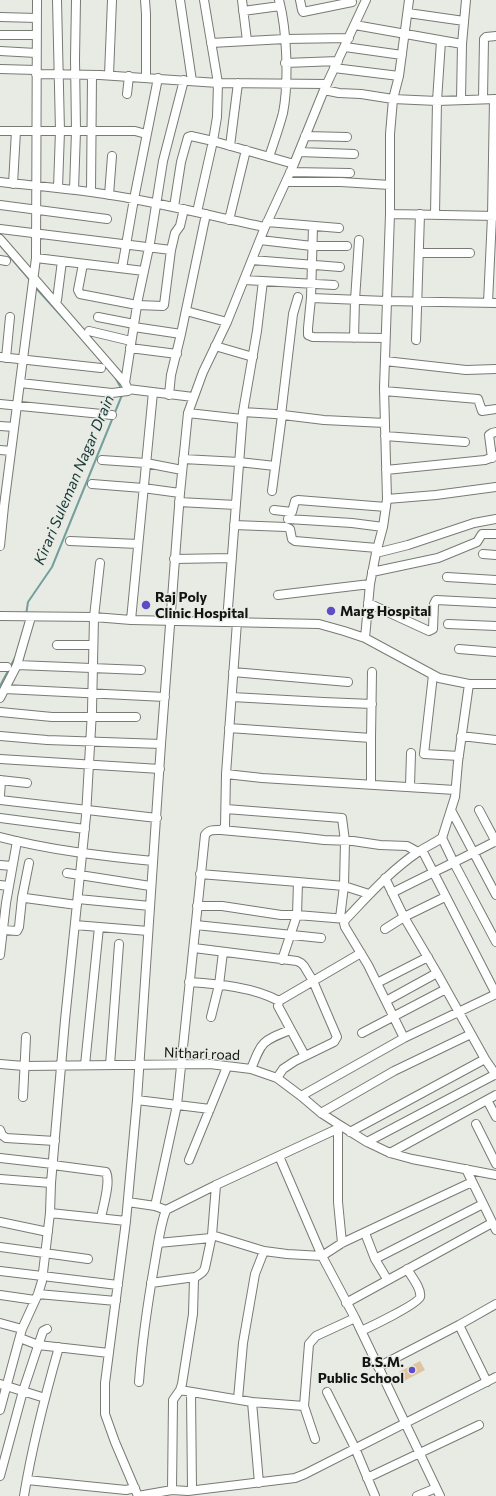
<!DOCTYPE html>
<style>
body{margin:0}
canvas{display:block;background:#e7ebe4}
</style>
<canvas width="496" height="1496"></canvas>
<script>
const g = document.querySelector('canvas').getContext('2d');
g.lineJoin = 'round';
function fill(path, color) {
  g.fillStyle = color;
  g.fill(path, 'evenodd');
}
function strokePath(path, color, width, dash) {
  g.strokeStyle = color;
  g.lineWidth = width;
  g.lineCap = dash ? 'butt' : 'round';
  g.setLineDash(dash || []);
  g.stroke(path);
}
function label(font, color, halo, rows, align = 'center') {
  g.font = font + ' Commissioner,sans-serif';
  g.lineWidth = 3;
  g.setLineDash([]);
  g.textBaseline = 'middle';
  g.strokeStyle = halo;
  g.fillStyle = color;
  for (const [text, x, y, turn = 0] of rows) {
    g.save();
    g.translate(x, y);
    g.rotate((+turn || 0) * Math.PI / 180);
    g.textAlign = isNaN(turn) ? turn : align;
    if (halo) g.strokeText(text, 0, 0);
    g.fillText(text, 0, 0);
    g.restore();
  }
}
fill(new Path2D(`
 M420 1361 425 1370 404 1381 399 1372Z`), '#e1c39f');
strokePath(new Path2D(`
 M11 258 30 280
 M35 287 66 321
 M115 377 122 390
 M26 615 28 602 52 567 122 395
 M0 686 17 654`), '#749f9d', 2);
const street = new Path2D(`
 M57 0 60 131 58 188
 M145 0 146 14V77
 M180 0 192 81
 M242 0 247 41
 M300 0 302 10 303 12 352 2
 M243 11 280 6
 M408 13 464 21
 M0 17 37 18
 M355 25 462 44
 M0 35H36
 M211 43 285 39 349 38
 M345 47 402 55
 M0 51 36 53
 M285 63 338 61
 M334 68 399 76
 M0 69 36 70
 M36 74 100 75 218 83 327 84
 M109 75 112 0
 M324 90 339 93 361 94 393 99 437 101 496 99
 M127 94 129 76
 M461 99 462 44 466 0
 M483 99 484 39 486 37 496 36
 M0 131H135L146 134
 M305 136 347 137
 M230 146 238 83
 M299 152 354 154
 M269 157C274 142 279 128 283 113 289 82 287 30 279 0
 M290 172 350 173
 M0 182C45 187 89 190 133 199 177 207 221 218 265 227
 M286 182H341L390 185
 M13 184 16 131
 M74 190 76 131 75 59 76 0
 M91 192 92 75
 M109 195 112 156
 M0 205 107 219
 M174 207 181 162 188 137 191 136 213 141 217 117 218 83 204 0
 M197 212 213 141 294 164
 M390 214 496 216
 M435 214 437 101 441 41
 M229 220 246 150
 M267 222 339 228
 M313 226 311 298 308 328V335L313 337 385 338
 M0 229 171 250
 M0 239 125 383 128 389 193 397
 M260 240 312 246H347
 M419 253H470
 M36 258 144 271
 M0 260 6 261
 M252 260 340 267
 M83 264 78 290 80 294 137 305 163 306 164 305 171 250 175 233 180 226 184 209
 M122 268 134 199 158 78
 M244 280 334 285
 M311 298 386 301 496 303
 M57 300 62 261
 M488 303 492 216 494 99
 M186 311 227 322
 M98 317 134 324
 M134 327 181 334
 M89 331 131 341
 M354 338 355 300 359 240
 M416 340 420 214
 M215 346 253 357
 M130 348 177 354
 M0 357 101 368
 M6 358 10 317
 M385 361 466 370 496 369
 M20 383 112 393 128 391
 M125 383 138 299 150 243 163 161 184 80
 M384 391 478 399 482 411 496 409
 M169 395 171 375 181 334 206 214
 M0 404 112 415
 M243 412 275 414 324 420 385 423
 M188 413 242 419
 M281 415 293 314 298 297
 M0 426 14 427
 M385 436 465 442
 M0 450 11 451
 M492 458 489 435 492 433 496 432
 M183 459 239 462 275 466
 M102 460 146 463 182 470
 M386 470 485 460 496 456
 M92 484 143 488 180 493
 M272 491 282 415
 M387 499 436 495 496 487
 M179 502 236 505
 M274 510 292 512 295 501 298 500 386 507
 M288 519 352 523 383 527
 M234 525 286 527 290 529 292 539 295 541 377 548
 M70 541 138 544
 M0 546 4 506 36 258 37 0
 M376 553 408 545 474 523 496 519
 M483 554 496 555
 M174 559 232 558
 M372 572 438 558 477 542 482 534H496
 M447 577 496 580
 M278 595 370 584
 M368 603 429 631 433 629 434 604 436 600 496 603
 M0 616 94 617 131 620 319 624 344 631 365 638 439 678 469 684H496
 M131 620 153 392
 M227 621 243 412 257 331 263 281
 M448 624 496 626
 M365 638 370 584 376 553 383 527 387 499 384 388 390 214V134L393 99 399 76 409 0
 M57 645H93
 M459 649 496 652
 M17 665 141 670
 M0 667H7
 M233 672 348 682
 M433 675 424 754 459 756
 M5 689 165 697
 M232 697 323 702 372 704
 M0 698 17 665 31 617
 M0 712 52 717H136
 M229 728 371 738V784
 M0 736 47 740 161 744
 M461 736 496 740
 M371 738 372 672
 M0 759 160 769
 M226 774 237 622
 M0 780 27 783
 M410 786 411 753
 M0 796 1 780
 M0 800 157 818
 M226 809 342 818 345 841 344 886 369 894
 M451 810 496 895
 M479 810 496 842
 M0 818 85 829
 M221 830 298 837 324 840 353 841 380 845 407 846 418 852
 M0 837C50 850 101 856 153 861
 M442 838 455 797 458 762 469 684
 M442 838 454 863 496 942
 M422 850 496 994
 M0 865 12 866
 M67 873 150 886
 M200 874 298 882 297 915 346 919
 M385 878 404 917 437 973 485 1059 496 1075
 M298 882 344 886 340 918
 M0 885 8 886
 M392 893C427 875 462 859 496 841
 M22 898 29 863
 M78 899 150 906
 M197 906H222L281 915H297L282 960
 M75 925 148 931
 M196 925 321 938
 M385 929 404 917 445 897
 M4 930 17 931 19 927 22 898H25L77 905
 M194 948 297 961 301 963 304 966 313 981 337 1037 334 1042 295 1061 283 1069 277 1078
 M0 955 6 903 17 841
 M189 982C218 984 253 987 279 1001
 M377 983 428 957
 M386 1001 437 973
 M211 1017 219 985 223 952
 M362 1033 446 989
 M404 1038 368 965 345 927 344 923 345 920C368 896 390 871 418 852 426 847 434 843 442 838
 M305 1056 278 1006 279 1001 361 953
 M0 1064 24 1066 210 1064 251 1069 277 1078 301 1096 321 1113 338 1124 367 1142 390 1153 412 1159 496 1175
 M85 1065 99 927
 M110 1065 119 944
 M251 1069C262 1041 262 1041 290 1030
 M301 1096 404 1038 496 994
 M23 1097 26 1037
 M137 1100 210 1109
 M487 1100 496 1117
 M321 1113 394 1071 471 1034
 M476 1124 496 1164
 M338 1125V1202L342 1243
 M0 1130 2 1135 6 1138 55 1141
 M350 1132 485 1059
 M367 1142 496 1074
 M390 1153 496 1095
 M279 1156 322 1256 355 1318 440 1496
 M0 1158 53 1164
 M189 1160 227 1067
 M53 1165 106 1172C111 1182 103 1206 101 1218
 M466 1169 496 1230
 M0 1179 51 1183
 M128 1202 155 1206 166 1210
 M155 1206 177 1105 205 835C209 829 215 830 221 830L225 827 226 774 262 778 455 790
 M50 1213 126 1221
 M0 1222 48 1232
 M365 1233 375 1259 387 1279
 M212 1235 264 1251 287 1254 322 1256 342 1243 472 1182
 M158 1243 211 1238
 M0 1247 88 1259
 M375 1259 483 1204
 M0 1271 118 1285
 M151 1283 195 1277
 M38 1294 116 1301
 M0 1295 35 1300
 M346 1303 492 1223
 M0 1323 22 1329
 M459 1325 487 1382
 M361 1331C370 1327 418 1304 420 1297 422 1289 411 1276 407 1269
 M20 1338 38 1345 109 1353
 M378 1367 459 1325 496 1304
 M139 1382C142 1341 148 1301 155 1261 158 1244 160 1226 166 1210L216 1185 337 1129
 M0 1384 45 1398
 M180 1390 252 1402 259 1483
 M191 1392 192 1490
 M327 1392 355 1448 375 1496
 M238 1399 243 1343 255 1274 264 1251
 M252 1402 304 1406
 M0 1410 22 1329 38 1294 42 1281 50 1213 51 1183 65 1020 86 816 92 711 94 617 100 563
 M315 1439 304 1406 309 1344 316 1336 355 1318
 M0 1476 23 1391 43 1331 47 1329
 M367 1478 479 1425
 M27 1480 126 1490 135 1488
 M172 1490 173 1400 180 1390 182 1384 193 1314 194 1279C197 1274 203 1275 205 1268L212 1235 216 1185
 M24 1496C32 1446 45 1396 59 1347
 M138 1496 115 1442 105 1414V1383L126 1221 137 1100 161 744 180 493 188 413 203 372 227 322 265 227 294 164 324 90 366 0
 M138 1496 172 1490 188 1491 295 1478 305 1474 496 1377
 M417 1496 436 1488`);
strokePath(street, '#777b74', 10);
strokePath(street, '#fff', 8);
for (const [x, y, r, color] of [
 [146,605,5,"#5e4cc4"],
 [331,611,5,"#5e4cc4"],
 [412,1370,4,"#5e4cc4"]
]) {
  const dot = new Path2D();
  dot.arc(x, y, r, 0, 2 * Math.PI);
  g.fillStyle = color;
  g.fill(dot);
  strokePath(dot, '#e7ebe4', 1.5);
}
label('bold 14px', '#131412', '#e7ebe4', [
 ["Raj Poly",155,597],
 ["Clinic Hospital",155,613],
 ["Marg Hospital",340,611],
 ["B.S.M.",404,1362,"right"],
 ["Public School",404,1378,"right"]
], 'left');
label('14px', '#131412', '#e7ebe4', [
 ["Nithari road",202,1054,2]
]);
label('italic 15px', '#183736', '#e7ebe4', [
 ["Kirari Suleman Nagar Drain",74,480,-67]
]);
</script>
